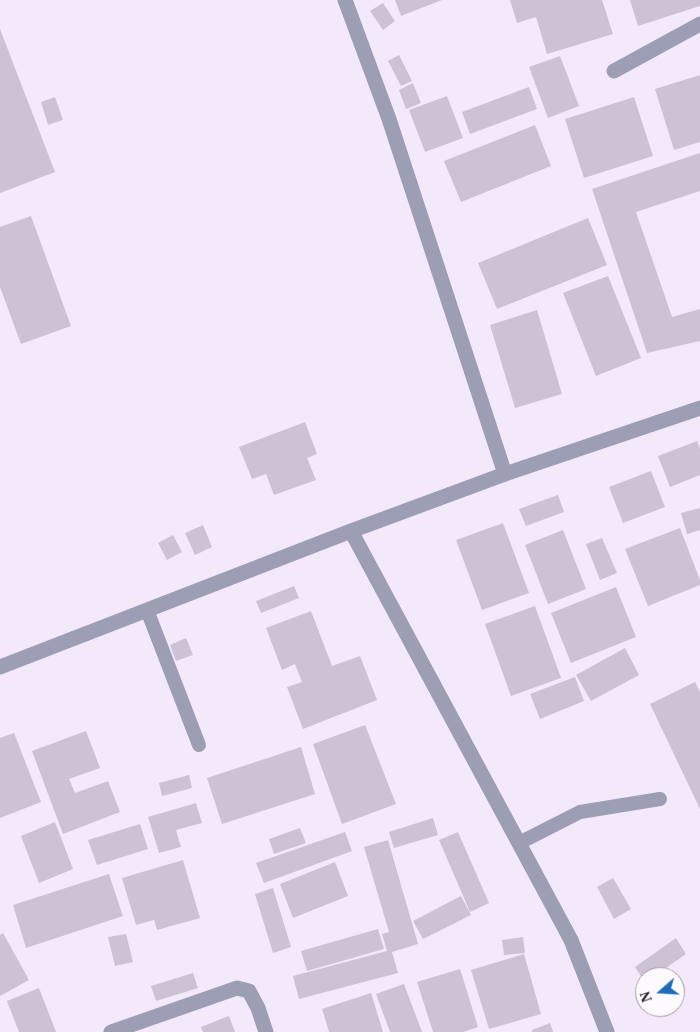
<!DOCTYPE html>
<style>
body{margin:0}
#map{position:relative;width:700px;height:1032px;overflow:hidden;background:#f4e9fb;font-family:"Times New Roman",serif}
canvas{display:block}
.north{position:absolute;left:635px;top:967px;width:50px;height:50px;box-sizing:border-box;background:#fcfafd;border:1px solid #a29fa3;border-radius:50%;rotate:251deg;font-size:14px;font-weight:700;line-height:20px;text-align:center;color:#1b171d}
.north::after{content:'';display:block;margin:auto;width:18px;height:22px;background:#206cbc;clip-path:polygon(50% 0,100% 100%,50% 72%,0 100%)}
</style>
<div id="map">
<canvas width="700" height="1032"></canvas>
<div class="north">N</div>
</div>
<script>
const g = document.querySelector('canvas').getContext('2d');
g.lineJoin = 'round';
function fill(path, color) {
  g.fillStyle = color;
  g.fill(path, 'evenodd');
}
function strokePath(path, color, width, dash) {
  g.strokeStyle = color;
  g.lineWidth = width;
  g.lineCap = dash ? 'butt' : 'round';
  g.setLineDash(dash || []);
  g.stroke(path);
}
fill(new Path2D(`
 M395 0H442L401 16Z
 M510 0H602L613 34 547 54 536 17 517 23Z
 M630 0H700V6L638 26Z
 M383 3 395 21 383 30 370 11Z
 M0 29 55 172 0 193Z
 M399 55 412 81 401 86 388 61Z
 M560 56 579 106 548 118 529 67Z
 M700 75V142L674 150 655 89Z
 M413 83 421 103 406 109 399 90Z
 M529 87 537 109 470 134 462 112Z
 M447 96 463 138 425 152 409 110Z
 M55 97 63 120 48 125 41 102Z
 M634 97 653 156 584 178 565 119Z
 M535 125 551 166 461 202 444 161Z
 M700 153V191L636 212 672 317 700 309V341L647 353 592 189Z
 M31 216 71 326 21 344 0 287V227Z
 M588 218 607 265 497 309 478 263Z
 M608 276 641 358 596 376 563 293Z
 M537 310 562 394 515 408 490 325Z
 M305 422 317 454 307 458 316 480 274 495 266 474 252 479 239 447Z
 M697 441 700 449V475L670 487 658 456Z
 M651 471 665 507 623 523 609 487Z
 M558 495 564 512 526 526 519 509Z
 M700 508V530L687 534 681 513Z
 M503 523 529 593 482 610 456 540Z
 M203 525 212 547 195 555 185 533Z
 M680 528 700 580V585L648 606 625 549Z
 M563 530 586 589 548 604 525 545Z
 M173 535 182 552 167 560 158 543Z
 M602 538 617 573 600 580 586 544Z
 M294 586 299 598 261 613 256 601Z
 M616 587 636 637 571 663 551 613Z
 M535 606 561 678 511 696 485 624Z
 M311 611 332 666 360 656 377 700 303 729 287 687 302 682 295 664 282 670 266 628Z
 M186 638 193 655 176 661 170 645Z
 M625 648 639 675 591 701 576 675Z
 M575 677 584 701 540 719 530 694Z
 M695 682 700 692V809L650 704Z
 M365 725 396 804 342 824 313 744Z
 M86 731 100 768 69 779 75 793 108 781 120 812 63 834 32 751Z
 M14 733 41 802 0 818V738Z
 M301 747 315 794 222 824 207 778Z
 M189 775 192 788 162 796 159 783Z
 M196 803 202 823 176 830 181 847 159 853 148 817Z
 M433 818 438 835 394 848 389 832Z
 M55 822 73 869 39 883 21 836Z
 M140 824 148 849 97 865 88 840Z
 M300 828 306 843 274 854 269 839Z
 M345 832 352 851 264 883 256 863Z
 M458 832 489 903 470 912 439 840Z
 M388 840 418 944 392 952 398 973 299 999 293 976 387 951 382 934 389 932 364 847Z
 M183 860 200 918 157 930 154 920 136 925 122 878Z
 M335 862 348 896 293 918 280 884Z
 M109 874 123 916 26 948 13 905Z
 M613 878 631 909 614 919 597 887Z
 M273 888 291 947 273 953 255 894Z
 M461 896 471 915 423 939 413 921Z
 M378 929 384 949 307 971 301 951Z
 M3 933 29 980 0 996V935Z
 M126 934 133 962 115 966 108 937Z
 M523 937 525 953 504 955 502 940Z
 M676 938 686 954 656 975 657 977H645V982L635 967Z
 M524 954 541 1014 489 1029 471 970Z
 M460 969 478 1027 463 1032H433L417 982Z
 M193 973 198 988 156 1001 151 986Z
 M404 984 422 1032H390L376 994Z
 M39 988 56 1032H19L7 1001Z
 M371 993 383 1032H329L322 1009Z
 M229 1016 235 1032H203L201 1027Z
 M550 1023 553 1032H532V1030Z`), '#ccc2d3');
strokePath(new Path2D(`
 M147 610 199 745
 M519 843 580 812 660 799`), '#9c9eb3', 14);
strokePath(new Path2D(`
 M345 0 389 119 505 474
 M614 71 700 24
 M351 531 571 940 607 1032
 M0 667 351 531 505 474 700 408
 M111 1032 237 988 249 991 258 1008 266 1032`), '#9c9eb3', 15);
</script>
